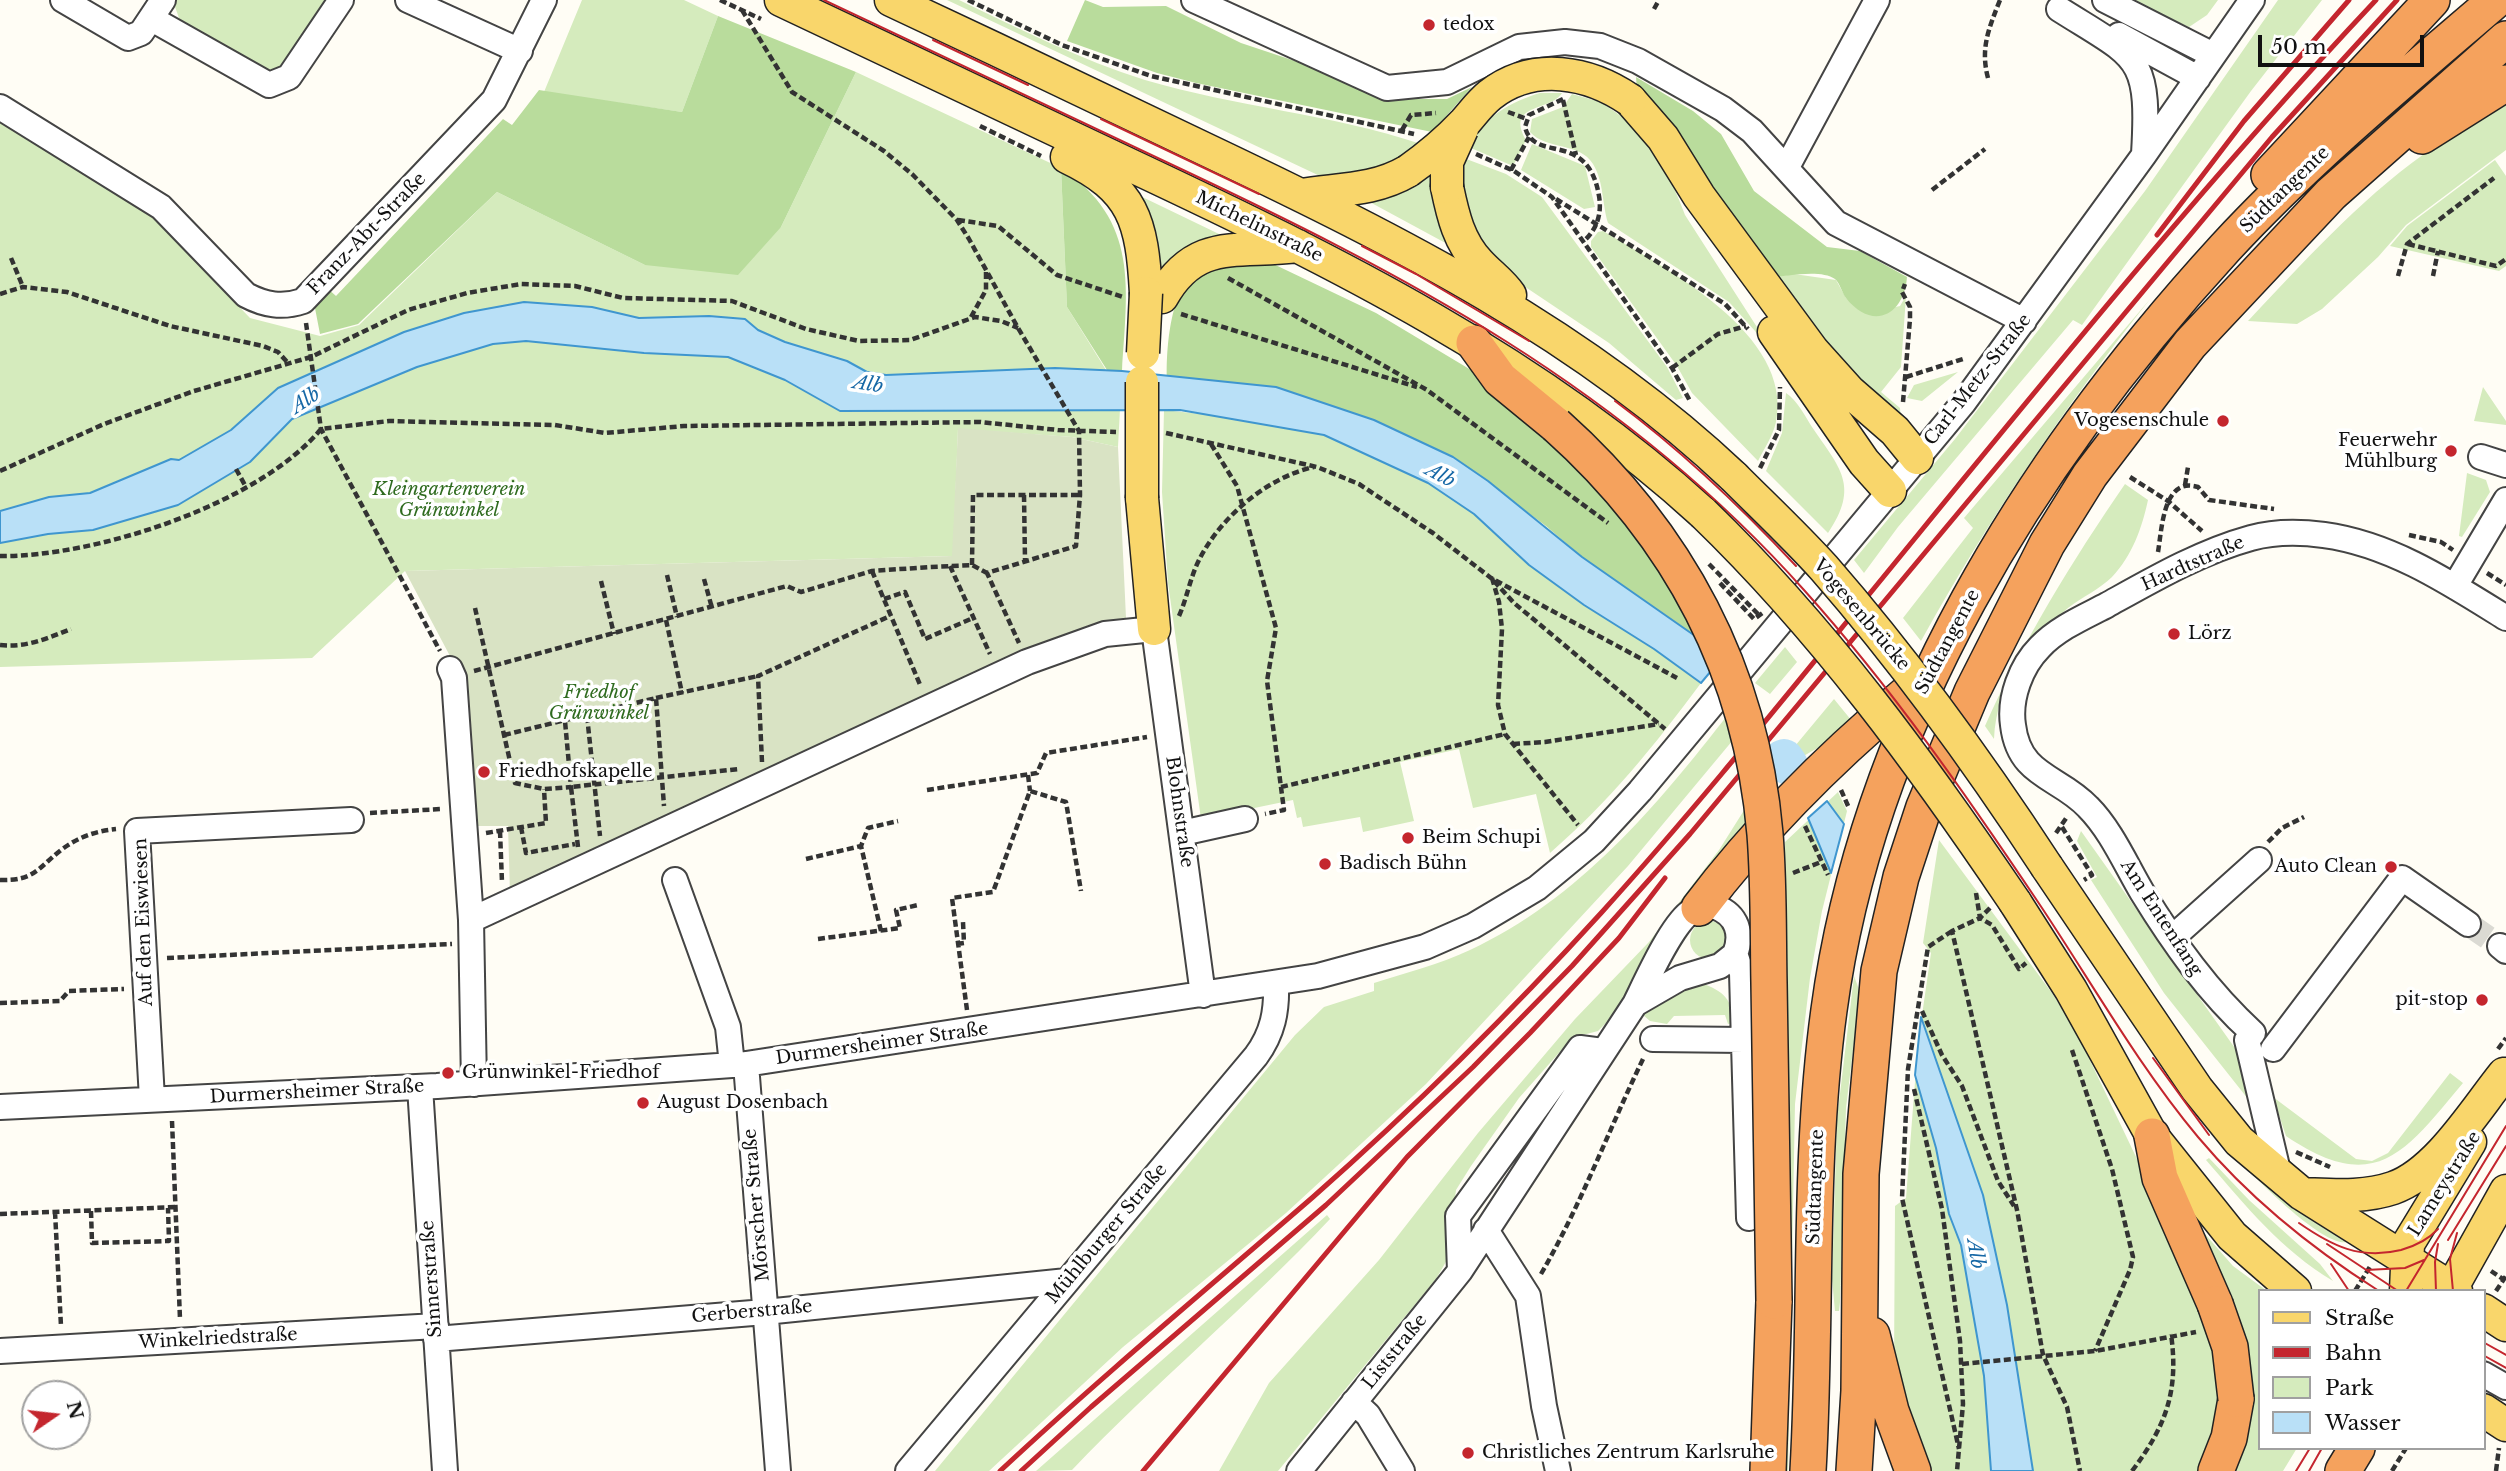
<!DOCTYPE html>
<meta charset="utf-8">
<style>
body{margin:0}
#map{position:relative;width:2506px;height:1471px;overflow:hidden;background:#fffdf5;font-family:"Libre Baskerville",serif}
canvas{display:block}
.legend{position:absolute;left:2258px;top:1289px;width:228px;height:161px;box-sizing:border-box;background:#fff;border:2px solid #a0a0a0;margin:0;padding:9px 12px;list-style:none;font-size:21px;color:#111}
.legend li{display:flex;align-items:center;gap:14px;height:35px}
.legend b{width:35px;border:2px solid #a0a0a0}
.north{position:absolute;left:21px;top:1380px;width:70px;height:70px;box-sizing:border-box;background:#fff;border:2px solid #a0a0a0;border-radius:50%;rotate:76deg;font-size:19px;font-weight:700;line-height:28px;text-align:center;color:#111}
.north::after{content:'';display:block;margin:auto;width:24px;height:32px;background:#c4262e;clip-path:polygon(50% 0,100% 100%,50% 72%,0 100%)}
.scale{position:absolute;left:2258px;top:35px;width:166px;height:32px;box-sizing:border-box;border:4px solid #111;border-top:0;padding-left:9px;font-size:21px;line-height:24px;white-space:nowrap;color:#111;-webkit-text-stroke:5px #fff;paint-order:stroke}
</style>
<div id="map">
<canvas width="2506" height="1471"></canvas>
<ul class="legend">
<li><b style="height:9px;background:#f9d66b"></b>Straße</li>
<li><b style="height:9px;background:#c4262e"></b>Bahn</li>
<li><b style="height:19px;background:#d5ebbd"></b>Park</li>
<li><b style="height:19px;background:#b9e0f7"></b>Wasser</li>
</ul>
<div class="north">N</div>
<div class="scale">50 m</div>
</div>
<script>
const g = document.querySelector('canvas').getContext('2d');
g.lineJoin = 'round';
function fill(path, color) {
  g.fillStyle = color;
  g.fill(path, 'evenodd');
}
function strokePath(path, color, width, dash) {
  g.strokeStyle = color;
  g.lineWidth = width;
  g.lineCap = dash ? 'butt' : 'round';
  g.setLineDash(dash || []);
  g.stroke(path);
}
function label(font, color, halo, rows, align = 'center') {
  g.font = font + ' "Libre Baskerville",serif';
  g.lineWidth = 7;
  g.setLineDash([]);
  g.textBaseline = 'middle';
  g.strokeStyle = halo;
  g.fillStyle = color;
  for (const [text, x, y, turn = 0] of rows) {
    g.save();
    g.translate(x, y);
    g.rotate((+turn || 0) * Math.PI / 180);
    g.textAlign = isNaN(turn) ? turn : align;
    if (halo) g.strokeText(text, 0, 0);
    g.fillText(text, 0, 0);
    g.restore();
  }
}
fill(new Path2D(`
 M176 0H332L284 75 262 78 184 32 174 4Z
 M582 0H684L718 16 682 112 544 92Z
 M947 0H959C1020 29 1081 60 1145 80 1236 107 1332 114 1421 144L1391 169 1322 177Z
 M2128 0H2218L2207 15 2189 27Z
 M2278 0H2322L2251 91 2082 325 2073 320 1898 527 1864 573 1854 560 1955 439 2145 191Z
 M856 72 1061 168 1067 307 1106 370 1122 371 1118 447 1072 437 958 429 953 556 405 571 312 658 0 667V119L154 218 250 318 320 336 359 325 497 192 645 265 781 227Z
 M1540 93H1562C1550 112 1505 103 1526 140L1513 166 1471 148C1479 118 1513 101 1540 93Z
 M1572 94 1601 102 1621 116 1624 112C1652 141 1671 177 1685 215L1825 433 1755 331 1729 302 1608 223C1602 204 1604 182 1593 164 1580 142 1546 150 1530 132L1532 119 1563 107Z
 M2506 103V150L2406 225 2378 257 2322 309 2297 324 2248 321C2303 263 2358 201 2424 154 2450 136 2478 119 2506 103Z
 M1532 144 1585 166 1595 207 1584 209 1521 170Z
 M1461 157 1506 174 1542 197 1667 367 1683 398 1676 400 1609 343 1491 264 1462 219Z
 M1438 158 1451 246 1366 200Z
 M2495 160 2506 176V266L2499 271 2390 246 2407 226Z
 M1134 193 1219 234 1221 235 1161 274Z
 M1603 231C1665 268 1794 334 1776 422 1773 436 1764 449 1758 461L1692 393 1677 366 1591 247V241L1598 232Z
 M1794 274 1836 280 1846 298 1868 313 1900 306 1906 296 1901 367 1881 392 1900 408 1901 420 1882 407 1770 278Z
 M2151 298C2065 406 1988 520 1921 641L1903 618 1973 528 1964 518Z
 M1958 372 1922 401 1907 398 1914 385Z
 M2483 387 2506 421V425L2474 421Z
 M1786 393C1797 400 1805 416 1812 427 1840 468 1860 486 1828 533L1766 471 1782 433Z
 M1164 410 1237 418 1324 435 1428 483 1474 514 1529 565 1584 605 1654 649 1701 683C1655 745 1609 802 1550 853L1536 794 1473 808 1459 749 1400 762 1414 821 1363 832 1360 817 1303 827 1301 817 1297 818 1293 800 1201 819 1168 583 1162 492Z
 M2467 473 2486 480 2490 492 2462 537 2459 536Z
 M2125 484 2148 500C2142 528 2132 556 2112 577 2100 589 2082 597 2068 608 2026 643 1997 684 1994 739L1985 726C2023 641 2072 561 2125 484Z
 M1785 647 1797 662 1770 694 1755 683Z
 M1834 699 1856 726 1800 758 1795 746Z
 M1729 713 1743 728 1628 866 1426 1084 1286 1213 1123 1347 989 1471H935L1295 1035 1324 1007 1374 991V983C1406 973 1440 964 1470 950 1578 900 1658 805 1729 713Z
 M1838 792 1847 811 1822 911 1810 978 1795 1104 1788 1471H1778L1787 1124 1785 842Z
 M1748 804 1749 830 1606 1023 1598 1031 1575 1037 1565 1046 1519 1098 1471 1166 1456 1190 1447 1260 1436 1279 1278 1471H1219L1269 1383 1379 1260 1478 1133 1575 1019 1649 942 1719 850Z
 M2081 831 2237 1051 2252 1104 2164 993 2091 880 2097 877 2077 841Z
 M1939 840 2052 993 2076 1031 2147 1180 2191 1218 2233 1266 2267 1291H2259V1448H2297L2283 1471H1930L1894 1365 1895 1206 1906 1198 1918 1043 1931 953 1923 943Z
 M1690 940a19 19 0 1 1 38 0a19 19 0 1 1-38 0Z
 M1854 976 1860 992 1846 1108 1840 1302 1839 1311H1835L1832 1279 1837 1119Z
 M1701 983C1723 991 1733 999 1733 1023L1728 1024 1725 1015 1674 1016 1667 1024 1650 1021 1643 1015 1665 995Z
 M2450 1073 2463 1083C2405 1152 2376 1197 2286 1136L2273 1097 2356 1159 2372 1161 2388 1153Z
 M2209 1158 2249 1200 2320 1264 2333 1281C2281 1250 2245 1205 2206 1160Z
 M2256 1172 2346 1239 2347 1242C2326 1247 2269 1191 2253 1175Z
 M1327 1215 1330 1219C1248 1306 1155 1383 1072 1470L1036 1471Z`), '#d5ebbd');
fill(new Path2D(`
 M1085 0 1103 7 1166 6 1241 43 1409 99H1447L1472 87 1432 132 1196 83 1157 73 1067 41Z
 M718 16 856 72 781 227 738 275 645 265 497 192 358 324 320 334 314 303 327 288 336 296 503 119 512 125 539 90 682 112Z
 M1636 77 1693 111 1721 134 1754 191 1827 247 1860 251 1907 277C1904 316 1872 331 1846 298 1842 293 1840 283 1835 279 1821 269 1786 276 1770 278L1637 90Z
 M1061 168C1140 221 1127 288 1122 371L1107 370 1067 307Z
 M1265 260 1376 313 1486 379 1563 449 1651 552 1698 638 1582 557 1546 526 1453 457 1374 420 1276 387 1167 378C1166 352 1170 282 1200 271 1220 264 1245 263 1265 260Z`), '#b9dc9c');
fill(new Path2D(`
 M958 428 1072 437 1118 447 1126 618 1099 622 1024 654 510 894 508 826H468L460 675 405 571 952 556Z`), '#d9e3c4');
const water = new Path2D(`
 M524 302 592 307 639 318 709 316 745 319 758 330 785 342 847 361 867 372 886 375 1055 368 1122 371 1276 387 1374 420 1453 457 1488 481 1582 557 1698 638 1711 671 1701 683 1654 649 1584 605 1529 565 1474 514 1428 483 1324 435 1180 410 840 411 785 380 728 357 644 353 526 341 493 344 417 367 292 419 250 462 178 505 93 530 48 534 0 543V511L49 497 90 493 171 459 179 460 231 430 278 388 404 332 464 313Z
 M1827 801 1844 824 1831 873 1808 818Z
 M1921 1017 1983 1195 2007 1305 2033 1471H1991L1984 1376 1961 1245 1949 1214 1936 1148 1915 1075Z`);
fill(water, '#b9e0f7');
strokePath(water, '#3f96cf', 2);
strokePath(new Path2D(`
 M1784 759 1788 765`), '#b9e0f7', 40);
strokePath(new Path2D(`
 M2468 924 2500 946`), '#dbdad3', 24, [24, 12]);
const minor = new Path2D(`
 M63 0 128 38 141 33 163 0
 M408 0 520 51
 M1194 0 1387 88 1447 82 1519 47 1565 42 1600 46 1638 61 1723 109 1752 131 1836 223 2024 321
 M2105 0 2213 55
 M2059 9C2138 59 2150 54 2144 154
 M152 19 269 85 289 77 341 0
 M2119 35 2198 78
 M0 107 161 207 246 295C265 305 282 308 303 301L494 100 544 0
 M1787 167 1877 0
 M2481 457 2506 465
 M2455 586 2506 500
 M450 669 454 678 471 920 474 1084
 M1182 833 1245 819
 M675 880 728 1027 732 1065
 M1716 907C1737 915 1743 934 1735 954L1720 966 1680 978 1635 1004C1646 982 1670 928 1689 913 1697 907 1707 906 1716 907Z
 M471 920 1027 662 1105 634 1154 629 1203 995
 M2172 938 2259 860
 M2500 946 2506 951
 M1735 954 1742 973 1749 1218
 M1653 1039 1744 1040
 M2273 1049 2402 878 2468 924
 M746 1064 778 1471
 M420 1087 445 1471
 M152 1099 137 831 351 820
 M0 1107 437 1086 746 1064 1318 976 1425 947 1473 926 1537 888 1594 841 1640 791 1964 402 2144 155 2252 0
 M2279 1175 2247 1040 2253 1033C2208 992 2174 944 2142 892 2126 865 2111 830 2088 807 2059 776 2019 777 2013 725 2009 698 2021 666 2040 647 2058 628 2084 617 2107 605 2152 580 2200 552 2251 538 2273 532 2301 532 2324 535 2391 544 2450 583 2506 618
 M1486 1230 1528 1296 1544 1406 1558 1471
 M1460 1271 1458 1216 1580 1048 1603 1051
 M436 1339 765 1312 1067 1281
 M0 1351 436 1326
 M2483 1374 2506 1387
 M1354 1402 1368 1415 1402 1471
 M908 1471 1256 1056C1273 1033 1277 1011 1276 983
 M1299 1471 1460 1271 1635 1004`);
const major = new Path2D(`
 M781 0C898 55 1015 110 1132 166 1334 261 1537 361 1703 513
 M891 0C998 50 1105 101 1211 152 1398 241 1583 334 1734 477
 M1630 100 1663 138 1699 196 1813 351 1849 391 1895 431 1917 458
 M1067 157C1134 189 1142 221 1146 293
 M1447 187C1453 216 1459 242 1479 263 1490 275 1501 282 1510 295
 M1301 195C1338 189 1374 191 1408 171
 M1162 297C1196 236 1240 254 1298 246
 M1774 332 1864 462 1890 491
 M1142 498 1154 629
 M2047 867 2197 1089 2239 1141 2302 1194 2456 1291
 M2015 902 2071 990 2152 1136 2232 1236 2295 1291
 M2302 1194C2332 1195 2364 1198 2393 1188 2437 1173 2475 1110 2504 1074
 M2406 1291 2408 1244 2470 1142
 M2450 1291 2506 1191
 M2483 1310 2506 1325
 M2483 1410 2506 1425`);
const highway = new Path2D(`
 M2422 136 2506 83
 M2269 175 2432 0
 M1474 343 1500 379 1556 425
 M1699 908C1758 830 1830 758 1905 695
 M2152 1136 2160 1178 2215 1304
 M1872 1335 1891 1411 1913 1471
 M1768 1471 1774 1301
 M1808 1471C1817 1317 1808 1163 1829 1010 1868 720 2030 461 2225 248 2308 158 2404 79 2496 0
 M1854 1471 1859 1391 1861 1174 1879 971 1901 877 1924 807 1972 692 2047 544 2090 475 2190 344 2331 194 2506 39
 M2216 1471 2229 1438 2236 1399
 M2343 1471 2357 1448`);
strokePath(minor, '#444', 28);
strokePath(major, '#222', 35);
strokePath(highway, '#222', 38);
strokePath(new Path2D(`
 M720 0 761 19
 M968 0 1062 45 1151 76 1414 134
 M1654 9 1659 0
 M742 10 792 92 884 151 913 175 957 220 969 239 1018 328 1079 431 1080 495 1076 546 987 573 1019 643
 M1988 78C1980 48 1989 28 2000 0
 M1563 99 1529 115 1525 127C1534 164 1588 129 1599 196 1602 214 1597 229 1584 241
 M1563 100 1576 155
 M1508 112 1527 119
 M980 126 1041 156
 M1402 130 1411 115 1436 113
 M1476 154 1514 171 1552 197 1672 368 1690 401
 M1511 170 1529 137
 M1932 190 1985 149
 M1556 199 1725 304 1748 329
 M958 220 998 226 1057 275 1123 297
 M2408 244 2496 266 2506 259
 M11 258 23 287
 M2398 276 2407 244 2494 178
 M2433 276 2438 251
 M1228 278 1427 390 1608 523
 M0 294 23 287 67 292 170 326 263 346 278 352 288 363
 M1181 314 1417 387
 M971 317 986 290V270
 M306 323 321 429 440 651
 M1672 368 1718 334 1746 326
 M1906 377 1966 358
 M1903 402 1910 319V307L1902 292 1905 284
 M1166 433 1317 467 1359 484 1433 533 1491 578 1677 678
 M1211 444 1237 486 1276 628 1267 681 1284 810 1265 814
 M1760 468 1779 430 1780 387
 M236 469 246 487
 M0 471 104 424 194 391 311 357 408 310 467 293 521 284 575 286 623 298 732 301 806 329 859 341 910 340 975 317 1001 321 1018 328
 M2130 477 2168 501 2202 531
 M2185 485 2188 467
 M1024 495 1025 560
 M2409 535 2441 542 2453 550
 M2158 552C2162 529 2163 476 2198 487L2209 500 2274 509
 M0 556C96 557 259 504 321 429L389 421 555 425 605 433 684 426 980 422 1058 430 1116 432
 M1709 564 1759 615
 M972 565 973 495H1080
 M950 566 990 654
 M872 571 921 687
 M2487 573 2506 585
 M667 575 677 617
 M1492 578 1499 602 1502 629 1498 705 1505 734 1578 825
 M704 579 712 608
 M601 581 614 634
 M1494 581 1514 603 1665 729
 M884 599 905 592 925 639 973 618
 M475 608 515 783 544 789 571 787 565 721
 M1179 616C1187 598 1190 578 1199 560 1220 518 1267 477 1314 467
 M666 620 682 693
 M0 645C26 648 48 638 71 629
 M474 671 787 586 801 592 872 571 930 567 972 565 987 573
 M656 698 758 676
 M587 716 600 836
 M504 735 656 698 664 806
 M1513 744 1545 742 1659 724
 M762 762 758 676 890 616
 M1028 775 1030 791
 M1281 787 1505 734
 M927 790 1037 773 1046 753 1147 737
 M1841 790 1849 808
 M370 813 442 809
 M1805 826 1828 875
 M521 827 526 853 575 844
 M2062 827 2092 875 2084 880
 M500 831 502 882
 M486 833 546 823 544 789
 M2056 833 2067 817
 M2268 842 2282 828 2304 817
 M578 847 571 787 739 769
 M806 859 861 846
 M1793 873 1821 862
 M0 880C34 881 37 869 61 850 78 837 96 831 116 829
 M1976 893 1980 918 1992 925 2019 969 2026 963
 M1990 908 1980 918 1952 931 2017 1210 2043 1355 2067 1407 2080 1471
 M881 931 861 846 868 828 898 821
 M1952 931 1928 947 1908 1069 1902 1198 1959 1449
 M818 939 900 928 896 910 918 905
 M957 944 964 943 963 922
 M167 958 452 944
 M0 1003 60 1001 69 991 124 989
 M967 1010 952 898 993 892 1030 791 1066 802 1081 891
 M1922 1011 1942 1055 1962 1086 1998 1181 2014 1206
 M2498 1049 2506 1038
 M2072 1050 2112 1169 2133 1257 2130 1270 2095 1351
 M1914 1089 1942 1209 1960 1341 1963 1404 1957 1471
 M172 1121 180 1319
 M2296 1152 2330 1167
 M91 1211 92 1243 169 1241 168 1208
 M55 1212 61 1326
 M0 1214 176 1207
 M2491 1271 2503 1279
 M1541 1274C1581 1205 1609 1129 1644 1057
 M2355 1291 2371 1265
 M2496 1291 2506 1276
 M1962 1364 2095 1351 2196 1332
 M2132 1471C2166 1426 2179 1391 2171 1334
 M2392 1471 2406 1448
 M2496 1471 2499 1448`), '#333', 4.5, [7, 3.5]);
strokePath(minor, '#fff', 24);
strokePath(major, '#f9d66b', 32);
strokePath(highway, '#f5a25d', 35);
strokePath(new Path2D(`
 M824 0C936 53 1049 106 1162 160 1405 274 1622 386 1804 590 1892 688 1967 796 2040 905 2092 983 2138 1065 2198 1137 2250 1199 2311 1248 2379 1291
 M933 40 1028 85
 M1101 119 1259 194
 M1362 246 1416 274 1529 341
 M1615 401C1681 450 1740 506 1796 566
 M2153 1058 2209 1135
 M2299 1223C2332 1246 2360 1260 2401 1250 2415 1246 2428 1240 2438 1229
 M2448 1240 2506 1146
 M2327 1244 2398 1291
 M2331 1264 2349 1291
 M2366 1270 2405 1268 2424 1260
 M2406 1291 2506 1126
 M2436 1291 2435 1262 2438 1244
 M2453 1291 2450 1259 2457 1233
 M2483 1342 2506 1355
 M2483 1355 2506 1368
 M2296 1471 2310 1448
 M2309 1471 2322 1448`), '#c4262e', 2);
strokePath(new Path2D(`
 M2157 235 2244 121 2349 0
 M1000 1471C1102 1376 1208 1288 1313 1197 1414 1108 1511 1012 1602 912 1697 807 1786 696 1876 586 2038 388 2200 187 2376 0
 M1021 1471 1091 1407 1326 1205 1473 1067 1572 966 1690 834 2272 137 2397 0
 M1143 1471 1407 1157 1530 1033 1619 938 1665 878`), '#c4262e', 5);
const majorBridge = new Path2D(`
 M1408 171C1428 157 1448 140 1465 122 1473 113 1480 103 1490 95 1534 61 1589 72 1630 100
 M1447 187V162L1462 129
 M1143 353 1146 293
 M1734 477C1764 507 1796 537 1824 568 1906 662 1979 763 2047 867
 M1142 498V382
 M1703 513C1824 630 1921 763 2015 902`);
const highwayBridge = new Path2D(`
 M1556 425C1678 534 1751 671 1765 834 1769 884 1768 934 1769 983 1771 1089 1772 1195 1774 1301
 M2215 1304 2230 1347 2236 1399`);
strokePath(majorBridge, '#222', 35, []);
strokePath(highwayBridge, '#222', 38, []);
strokePath(new Path2D(`
 M1720 583 1754 619 1764 612`), '#333', 4.5, [7, 3.5]);
strokePath(majorBridge, '#f9d66b', 32);
strokePath(highwayBridge, '#f5a25d', 35);
for (const [x, y, r, color] of [
 [1429,25,7,"#c4262e"],
 [2223,421,7,"#c4262e"],
 [2451,451,7,"#c4262e"],
 [2174,634,7,"#c4262e"],
 [484,772,7,"#c4262e"],
 [1408,838,7,"#c4262e"],
 [1325,864,7,"#c4262e"],
 [2391,867,7,"#c4262e"],
 [2482,1000,7,"#c4262e"],
 [448,1073,7,"#c4262e"],
 [643,1103,7,"#c4262e"],
 [1468,1453,7,"#c4262e"]
]) {
  const dot = new Path2D();
  dot.arc(x, y, r, 0, 2 * Math.PI);
  g.fillStyle = color;
  g.fill(dot);
  strokePath(dot, '#fff', 2.5);
}
label('18px', '#111', '#fff', [
 ["tedox",1443,25],
 ["Vogesenschule",2209,421,"right"],
 ["Feuerwehr",2437,441,"right"],
 ["Mühlburg",2437,462,"right"],
 ["Lörz",2188,634],
 ["Friedhofskapelle",498,772],
 ["Beim Schupi",1422,838],
 ["Badisch Bühn",1339,864],
 ["Auto Clean",2377,867,"right"],
 ["pit-stop",2468,1000,"right"],
 ["Grünwinkel-Friedhof",462,1073],
 ["August Dosenbach",657,1103],
 ["Christliches Zentrum Karlsruhe",1482,1453]
], 'left');
label('18px', '#111', '#fff', [
 ["Südtangente",2285,190,-44],
 ["Michelinstraße",1259,227,26],
 ["Franz-Abt-Straße",367,234,-46],
 ["Carl-Metz-Straße",1978,380,-52],
 ["Hardtstraße",2193,564,-24],
 ["Vogesenbrücke",1861,615,50],
 ["Südtangente",1948,642,-62],
 ["Blohnstraße",1179,812,82],
 ["Am Entenfang",2161,918,57],
 ["Auf den Eiswiesen",144,922,-92],
 ["Durmersheimer Straße",882,1044,-8],
 ["Durmersheimer Straße",317,1092,-3],
 ["Lameystraße",2445,1184,-58],
 ["Südtangente",1816,1187,-88],
 ["Mörscher Straße",757,1205,-95],
 ["Mühlburger Straße",1107,1234,-50],
 ["Sinnerstraße",432,1279,-94],
 ["Gerberstraße",752,1312,-5],
 ["Winkelriedstraße",218,1339,-3],
 ["Liststraße",1395,1352,-51]
]);
label('italic 18px', '#2f6b1f', '#fff', [
 ["Kleingartenverein",449,490],
 ["Grünwinkel",449,511],
 ["Friedhof",599,693],
 ["Grünwinkel",599,714]
]);
label('italic 19px', '#1768a6', '#fff', [
 ["Alb",868,385,9],
 ["Alb",306,401,-34],
 ["Alb",1440,476,28],
 ["Alb",1975,1254,80]
]);
</script>
